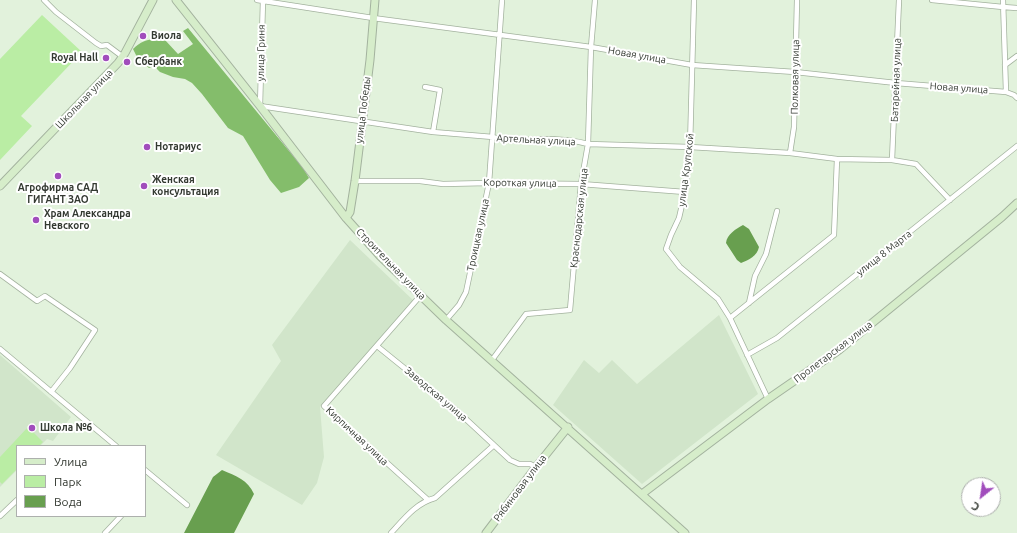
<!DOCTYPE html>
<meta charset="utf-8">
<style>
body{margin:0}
#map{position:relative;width:1017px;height:533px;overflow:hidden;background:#e2f2dc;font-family:Ubuntu,sans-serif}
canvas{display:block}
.legend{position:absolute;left:16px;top:445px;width:130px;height:72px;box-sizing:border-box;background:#fff;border:1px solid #adb0ad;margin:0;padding:5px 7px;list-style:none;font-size:12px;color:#333931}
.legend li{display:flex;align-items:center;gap:8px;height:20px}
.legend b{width:20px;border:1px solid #adb0ad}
.north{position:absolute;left:961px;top:477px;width:40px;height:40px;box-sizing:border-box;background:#fff;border:1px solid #adb0ad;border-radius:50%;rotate:210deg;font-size:11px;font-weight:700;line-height:16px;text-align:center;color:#333931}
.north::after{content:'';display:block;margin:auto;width:14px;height:18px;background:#a14dbc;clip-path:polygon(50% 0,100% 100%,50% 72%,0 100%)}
</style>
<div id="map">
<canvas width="1017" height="533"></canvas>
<ul class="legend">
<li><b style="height:5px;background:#d6edca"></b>Улица</li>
<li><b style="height:11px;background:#baeda4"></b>Парк</li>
<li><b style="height:11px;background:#689f4f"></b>Вода</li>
</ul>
<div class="north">С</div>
</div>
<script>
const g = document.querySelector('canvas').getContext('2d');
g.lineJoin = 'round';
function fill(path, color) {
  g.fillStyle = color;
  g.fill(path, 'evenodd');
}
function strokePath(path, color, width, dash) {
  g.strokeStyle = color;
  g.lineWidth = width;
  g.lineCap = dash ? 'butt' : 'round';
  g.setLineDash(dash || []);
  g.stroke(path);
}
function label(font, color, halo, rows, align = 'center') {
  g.font = font + ' Ubuntu,sans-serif';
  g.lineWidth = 4;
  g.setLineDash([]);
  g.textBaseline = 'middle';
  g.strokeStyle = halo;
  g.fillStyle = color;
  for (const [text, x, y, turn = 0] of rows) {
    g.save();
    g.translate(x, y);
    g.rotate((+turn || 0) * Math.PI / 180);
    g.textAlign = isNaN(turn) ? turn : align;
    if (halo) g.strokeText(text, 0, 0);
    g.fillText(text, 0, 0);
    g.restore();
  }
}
fill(new Path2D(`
 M350 240 414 301 320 407 324 457 317 483 302 505 216 455 281 361 272 345Z
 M719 315 758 394 642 484 553 405 584 360 599 373 612 360 637 384Z
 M0 355 71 417 53 441 47 439 40 446H17V470L0 487Z`), '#d1e5ca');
fill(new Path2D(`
 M42 15 82 52 21 116 32 126 0 160V59Z
 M28 427 43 442 39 446H17V469L2 484 0 482V457Z`), '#baeda4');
fill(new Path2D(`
 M188 28 303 168 309 178 299 187 281 193 270 180 243 136 228 128 202 94 192 83 185 79 173 77 160 72 154 66 149 68 138 59 133 49C143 39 151 38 165 40L178 54 193 44 183 31Z`), '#84bd6b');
fill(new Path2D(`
 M743 225 749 229 759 247C757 256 749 260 741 263L737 260 726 243C727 234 736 229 743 225Z
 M222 470C236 476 248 480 254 494L234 533H184L213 477Z`), '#689f4f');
const street = new Path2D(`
 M44 0 56 12 96 43 101 46 107 45 123 57
 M257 0 373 18 591 47 692 65 795 72 896 83 1006 92 1014 95 1017 98
 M263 0 260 106 433 132 493 137C508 143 525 139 541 139 556 139 574 140 588 144L690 147 790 153 837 159 892 160 916 164 950 200
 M694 0 690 147 685 192 679 218 671 235 666 249 680 267 718 299 730 318 768 399
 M932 0 1003 7 1017 8
 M1003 0 1006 92
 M1005 65 1017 56
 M425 87 440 90 433 132
 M790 153 794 127 797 0
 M892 160 899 0
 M355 181H420L443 184 489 183 581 184 685 192
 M0 274 37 301 45 296 95 330 70 368 51 392
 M421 295 324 406 428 500
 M749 303 755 276 766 254 777 211
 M730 318 834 235 837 159
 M446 320 459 305 466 292 489 183 502 0
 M377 346 455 409 510 460 519 464H530L536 467
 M0 349 116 446
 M747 355 777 338 1017 146
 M492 360 526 314 570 310 581 184 588 144 591 47 595 0
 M145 470 187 505
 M0 516 17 500
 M105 533 121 516
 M391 533C404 519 416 503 435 498L493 446`);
const secondary = new Path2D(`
 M176 0 260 106 346 218 380 256 446 320 685 533
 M0 186 118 63 125 53 153 0
 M346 218 350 212 355 181 370 60 375 0
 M642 494 768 399 839 350 1002 217 1017 203
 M486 533 536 467 568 427`);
strokePath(street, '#a3b29e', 6);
strokePath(secondary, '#a3b29e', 9);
strokePath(street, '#fff', 4.5);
strokePath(secondary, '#d6edca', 7);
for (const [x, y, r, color] of [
 [143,36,4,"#a14dbc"],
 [106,58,4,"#a14dbc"],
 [127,62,4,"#a14dbc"],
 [147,147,4,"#a14dbc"],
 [58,176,4,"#a14dbc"],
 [144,186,4,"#a14dbc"],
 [36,220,4,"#a14dbc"],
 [32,428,4,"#a14dbc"]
]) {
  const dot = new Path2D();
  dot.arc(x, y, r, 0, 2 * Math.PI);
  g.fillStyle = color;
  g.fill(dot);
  strokePath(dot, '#fff', 1.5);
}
label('bold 10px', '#333931', '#fff', [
 ["Виола",151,36],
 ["Royal Hall",98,58,"right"],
 ["Сбербанк",135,62],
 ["Нотариус",155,147],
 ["Женская",152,180],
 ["консультация",152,192],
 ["Агрофирма САД",58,188,"center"],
 ["ГИГАНТ ЗАО",58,200,"center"],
 ["Храм Александра",44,214],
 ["Невского",44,226],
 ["Школа №6",40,428]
], 'left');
label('10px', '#333931', '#fff', [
 ["улица Гриня",261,53,-89],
 ["Новая улица",637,55,10],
 ["Полковая улица",795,77,-89],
 ["Батарейная улица",896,80,-88],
 ["Новая улица",959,88,4],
 ["Школьная улица",84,99,-46],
 ["улица Победы",363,110,-83],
 ["Артельная улица",536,140,3],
 ["улица Крупской",686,170,-83],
 ["Короткая улица",520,183,1],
 ["Краснодарская улица",579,218,-84],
 ["Троицкая улица",478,235,-78],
 ["улица 8 Марта",884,253,-38],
 ["Строительная улица",391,264,46],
 ["Пролетарская улица",833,352,-37],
 ["Заводская улица",436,394,40],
 ["Кирпичная улица",357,436,43],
 ["Рябиновая улица",520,488,-53]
]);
</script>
